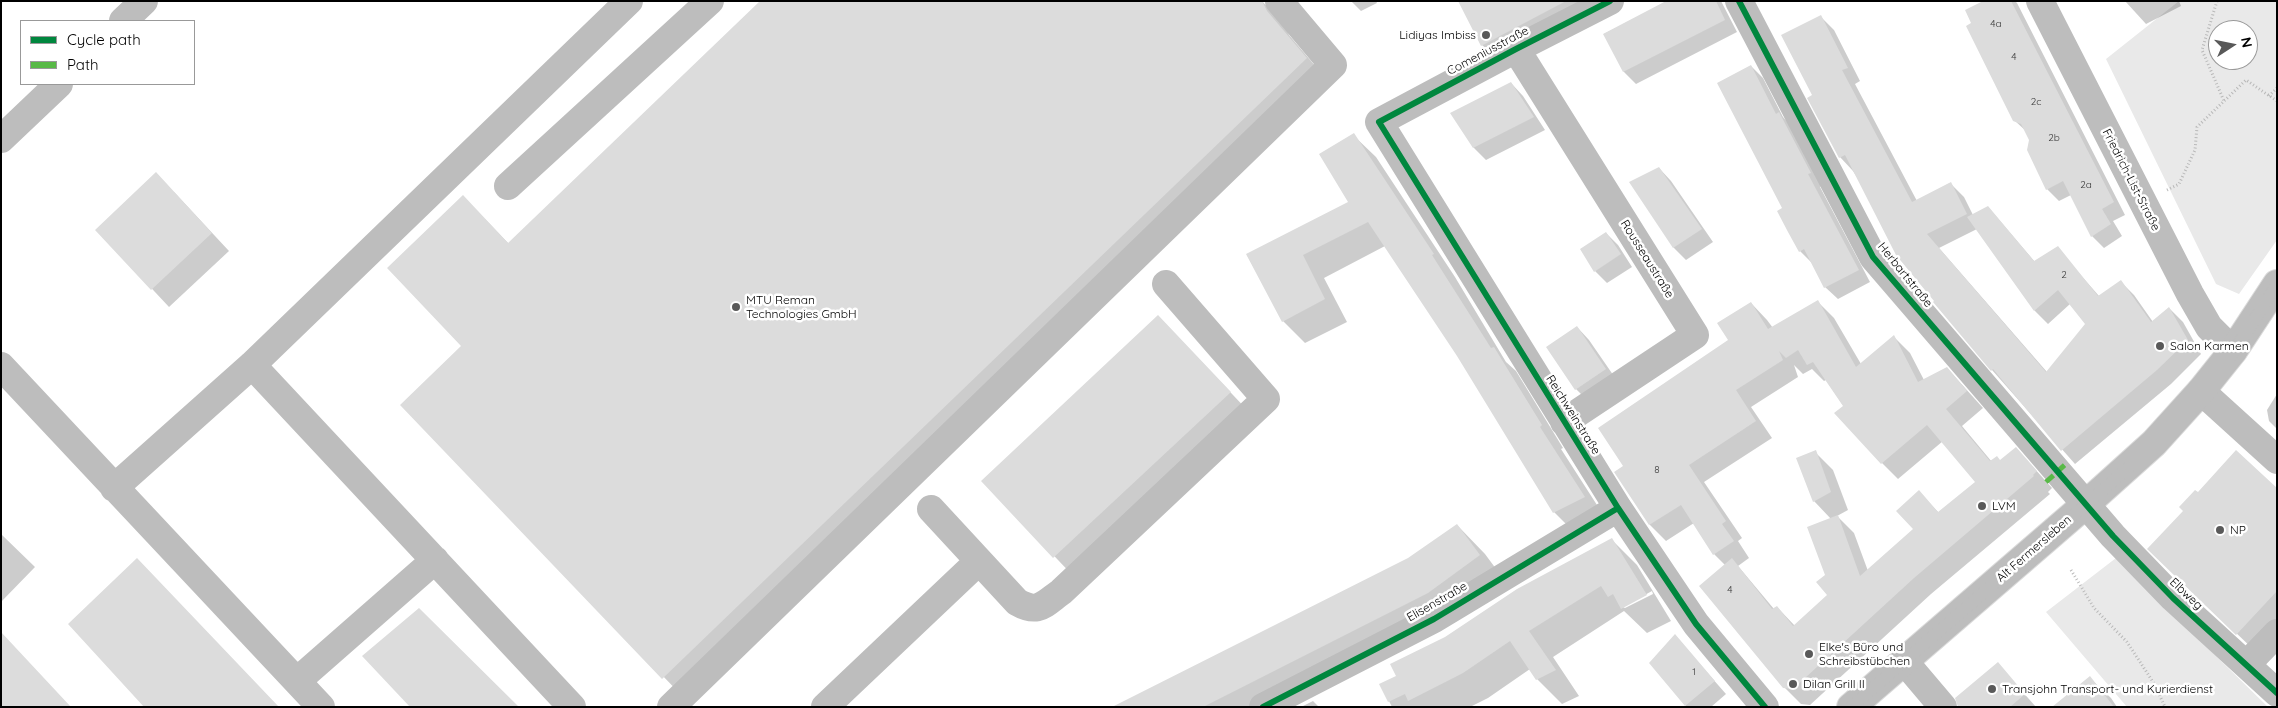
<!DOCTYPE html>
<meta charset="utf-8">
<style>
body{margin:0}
#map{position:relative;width:2278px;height:708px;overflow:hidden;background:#fff;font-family:Quicksand,sans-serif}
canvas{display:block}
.frame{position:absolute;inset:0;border:2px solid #000;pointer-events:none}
.legend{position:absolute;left:20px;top:20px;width:175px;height:65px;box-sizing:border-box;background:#fff;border:1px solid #999;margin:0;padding:6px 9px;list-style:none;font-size:15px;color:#000}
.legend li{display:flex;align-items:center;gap:10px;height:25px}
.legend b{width:25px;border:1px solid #999}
.north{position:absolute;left:2208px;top:20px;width:50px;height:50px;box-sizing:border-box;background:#fff;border:1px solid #999;border-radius:50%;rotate:79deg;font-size:14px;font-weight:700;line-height:20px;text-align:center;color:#000}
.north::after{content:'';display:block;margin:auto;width:18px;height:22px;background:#595959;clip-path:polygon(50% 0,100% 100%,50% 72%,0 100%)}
</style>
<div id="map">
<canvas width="2278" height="708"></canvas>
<div class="frame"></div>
<ul class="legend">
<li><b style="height:6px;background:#00873e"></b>Cycle path</li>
<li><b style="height:6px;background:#58b947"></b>Path</li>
</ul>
<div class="north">N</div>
</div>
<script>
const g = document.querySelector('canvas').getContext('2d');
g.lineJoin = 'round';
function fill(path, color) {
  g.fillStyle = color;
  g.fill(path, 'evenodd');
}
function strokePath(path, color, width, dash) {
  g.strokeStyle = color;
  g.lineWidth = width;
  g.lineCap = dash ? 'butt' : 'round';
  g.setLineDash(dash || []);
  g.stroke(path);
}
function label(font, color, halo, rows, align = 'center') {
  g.font = font + ' Quicksand,sans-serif';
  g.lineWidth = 5;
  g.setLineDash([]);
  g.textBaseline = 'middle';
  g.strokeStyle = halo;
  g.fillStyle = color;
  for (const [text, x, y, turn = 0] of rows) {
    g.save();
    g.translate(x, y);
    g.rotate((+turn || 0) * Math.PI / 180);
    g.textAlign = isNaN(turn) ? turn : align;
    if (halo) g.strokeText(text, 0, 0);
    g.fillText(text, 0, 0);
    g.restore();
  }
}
fill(new Path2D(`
 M2179 1H2277V240L2239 294 2216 284 2106 59ZM2218 30H2248V60H2218Z
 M2116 558 2268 707H2127L2046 612Z`), '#e9e9e9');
fill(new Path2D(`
 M1262 1 1286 27 1289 35 1328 81 686 700 402 405 463 346 485 219 509 244Z
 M1351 1H1376L1377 3 1361 11Z
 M1463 1H1600L1494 57 1482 45Z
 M1668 1H1721L1737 32 1636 84 1624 72 1604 34Z
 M1986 1H2015L2017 3 2125 215 2113 221 2122 236 2104 248 2092 236 2071 195 2059 201 2047 189 2031 140 2027 132 2014 120 1973 23Z
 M2125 1H2179L2181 6 2146 24Z
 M1820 16 1834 30 1860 81 1855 84 1917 201 1950 183 1964 197 1973 215 1988 207 2035 262 2057 248 2099 296 2121 282 2134 295 2153 322 2169 308 2183 322 2201 354 2171 384 2075 464 1992 370 1936 301 1853 171 1840 157 1814 96ZM1977 229 2035 311 2048 324 2070 304 2087 324 2047 372 1939 248Z
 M1751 66 1763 78 1783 117 1791 126 1822 185 1820 187 1870 282 1838 299 1825 287 1812 263 1800 251 1784 209Z
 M1511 83 1523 96 1545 130 1486 160 1474 148 1452 113Z
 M1353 135 1376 157 1455 277 1506 362 1516 371 1563 448 1561 449 1606 519 1576 534 1554 512 1458 355 1385 246 1324 278 1347 322 1305 343 1283 321 1247 255 1350 202Z
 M1659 168 1671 181 1713 242 1686 260 1674 248 1631 182Z
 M174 192 229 251 169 307 97 230Z
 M1606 233 1618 245 1632 267 1607 283 1595 271Z
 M1818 302 1834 318 1861 364 1894 337 1910 353 1924 380 1947 368 1983 408 1962 426 1992 462 2000 461 2016 448 2052 488 2048 492 2050 494 1931 594 1810 705 1801 704 1784 687 1726 566 1714 554 1694 523 1666 541 1650 525 1625 467 1730 340 1751 303 1767 320 1773 328ZM1794 365 1803 374 1812 369 1824 381 1826 380 1882 463 1898 479 1943 441 1976 482 1939 513 1919 492 1914 529 1868 571 1854 533 1837 516 1848 510 1833 470 1815 452 1814 501 1831 519 1826 575 1829 595 1795 626 1777 607 1774 609 1738 566 1749 558 1738 541 1742 538 1704 482 1772 438 1751 407 1798 377Z
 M1158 316 1252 415 1077 580 983 481Z
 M1577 327 1589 340 1618 382 1588 401 1576 389 1548 347Z
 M2277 394V429L2269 421 2267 410Z
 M2277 490V628L2255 651 2166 566 2184 511 2198 493Z
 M1457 525 1485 554 1508 585 1457 621 1288 707H1115L1409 559Z
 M1 534 35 567 1 602Z
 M1612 540 1637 565 1671 621 1647 633 1624 611 1553 657 1579 696 1562 704 1537 679 1530 669 1488 698 1470 707H1392L1381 685 1398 677 1446 638ZM1652 591 1653 594 1625 608 1623 607Z
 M1675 636 1726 694 1711 707H1687L1651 663Z
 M1998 664 2036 707H1960Z
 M2090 678 2111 698 2117 707H2065Z
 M1313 701 1319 707H1301Z`), '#0003');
fill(new Path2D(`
 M760 1H1262L1267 11 1307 58 662 679 400 405 461 346 387 268 463 195 508 243Z
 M1458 1H1566L1481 46Z
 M1666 1H1716L1725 20 1623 72 1603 34Z
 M1983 1H2011L2114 202 2102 209 2111 224 2091 237 2063 181 2046 190 2027 150 2029 140 2021 124 2013 121 1966 26 1971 23 1965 10Z
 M1821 15 1848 68 1842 70 1912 202 1951 182 1967 214 1927 234 2046 372 2085 324 2058 290 2034 311 1967 217 1988 206 2034 261 2058 246 2098 296 2121 280 2151 322 2169 307 2188 340 2157 370 2061 451 1993 369 1991 371 1933 302 1934 301 1896 255 1845 155 1839 158 1807 98 1812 95 1781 35Z
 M1751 65 1776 114 1779 112 1811 173 1808 174 1859 270 1824 288 1804 249 1799 252 1788 232 1777 211 1782 208 1717 83Z
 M1511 82 1534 117 1473 148 1450 113Z
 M1354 133 1434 254 1432 255 1491 348 1494 347 1542 425 1540 427 1585 497 1553 513 1457 356 1368 222 1303 255 1325 299 1282 322 1246 254 1348 202 1319 154Z
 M1659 167 1702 229 1673 248 1629 182Z
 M156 172 212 233 151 290 95 230Z
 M1606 232 1621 254 1594 272 1580 249Z
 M1818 300 1856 367 1894 335 1918 382 1947 367 1967 391 1946 409 1990 461 1997 456 2000 460 2016 447 2037 471 2033 475 2034 476 1914 578 1793 689 1783 688 1699 586 1732 558 1772 609 1777 606 1793 626 1827 595 1816 582 1825 575 1807 527 1838 515 1860 576 1913 529 1896 511 1919 490 1938 512 1975 482 1927 425 1881 464 1834 413 1843 406 1813 362 1807 365 1798 350 1786 358 1779 351 1783 360 1736 390 1756 421 1689 465 1726 521 1722 524 1734 541 1713 555 1681 505 1649 525 1614 472 1623 466 1598 428 1728 340 1717 323 1751 302 1768 329Z
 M1158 315 1231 392 1053 558 981 481Z
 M1577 326 1606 369 1575 390 1546 347Z
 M1816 450 1831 492 1813 502 1796 458Z
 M2236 450 2277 488V591L2236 635 2147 549 2183 511 2179 507 2195 490 2198 492Z
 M1457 524 1480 555 1428 593 1203 707H1112L1408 558Z
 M1612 538 1647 595 1621 609 1613 594 1608 597 1601 586 1529 631 1556 670 1536 680 1510 641 1463 673 1408 701 1405 694 1388 702 1379 684 1396 676 1390 664 1445 637 1517 589Z
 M137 558 279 707H144L68 624Z
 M419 608 519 707H410L362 656Z
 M1 632 71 707H1Z
 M1675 634 1715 681 1685 706 1649 663Z
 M1998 662 2025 694 2010 707H1958L1955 698Z
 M2090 676 2114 707H2052Z`), '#dcdcdc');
const major = new Path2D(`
 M1851 707 2085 505 2154 443 2201 391 2233 351 2277 284`);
strokePath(major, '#dbdbdb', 30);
strokePath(new Path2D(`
 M2217 1 2202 50 2224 101
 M2269 96 2277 88
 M2167 190 2179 184 2195 150 2197 127 2246 80 2277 101
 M2071 570 2094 608 2127 642 2155 685 2165 707`), '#b8b8b8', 3, [1, 2.5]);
strokePath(new Path2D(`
 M1610 1 1516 49 1379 122 1618 508 1696 624 1765 707
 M1739 1 1873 257 2113 536 2173 598 2277 693
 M2040 1 2190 294 2209 327 2233 351
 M123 21 144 1
 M1516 49 1695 335 1564 422
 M1 139 59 84
 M508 186 710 1
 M252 365 572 707
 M1 366 321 707
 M2201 391 2277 460
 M114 488 252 365 629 1
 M931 509 1017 602C1038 614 1043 605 1061 592L1266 399 1166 284
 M1904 661 1943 707
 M2247 664 2277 633
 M297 681 435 560
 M671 707 1333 65 1279 1
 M825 707 979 561
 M1263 707 1434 619 1618 508`), '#bdbdbd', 28);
strokePath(major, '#bdbdbd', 28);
strokePath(new Path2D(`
 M1842 707 2127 461 2202 383 2229 347 2277 274
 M1860 707 2136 469 2180 425 2234 362 2277 296`), '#bdbdbd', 1);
strokePath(new Path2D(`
 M2046 482 2067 463`), '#58b947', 5, [10, 5]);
strokePath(new Path2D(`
 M1610 1 1516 49 1379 122 1618 508 1696 624 1765 707
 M1739 1 1873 257 2113 536 2173 598 2277 693
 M1263 707 1434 619 1618 508`), '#00873e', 6);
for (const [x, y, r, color] of [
 [1486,35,5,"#595959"],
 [736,307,5,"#595959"],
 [2160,346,5,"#595959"],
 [1982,506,5,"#595959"],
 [2220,530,5,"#595959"],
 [1809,654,5,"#595959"],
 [1793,684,5,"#595959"],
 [1992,689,5,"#595959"]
]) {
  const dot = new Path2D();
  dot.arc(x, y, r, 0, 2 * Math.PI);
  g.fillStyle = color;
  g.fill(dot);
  strokePath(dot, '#fff', 2);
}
label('10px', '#373737', null, [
 ["4a",1996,24],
 ["4",2014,57],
 ["2c",2036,102],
 ["2b",2054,138],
 ["2a",2086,185],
 ["2",2064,275],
 ["8",1657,470],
 ["4",1730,590],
 ["1",1694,672]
]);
label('12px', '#000', '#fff', [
 ["Lidiyas Imbiss",1476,35,"right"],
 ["MTU Reman",746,300],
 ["Technologies GmbH",746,314],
 ["Salon Karmen",2170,346],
 ["LVM",1992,506],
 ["NP",2230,530],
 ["Elke's Büro und",1819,647],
 ["Schreibstübchen",1819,661],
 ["Dilan Grill II",1803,684],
 ["Transjohn Transport- und Kurierdienst",2002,689]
], 'left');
label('12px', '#000', '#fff', [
 ["Comeniusstraße",1488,51,-28],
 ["Friedrich-List-Straße",2131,180,63],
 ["Rousseaustraße",1647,259,58],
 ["Herbartstraße",1905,275,51],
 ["Reichweinstraße",1573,415,58],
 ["Alt Fermersleben",2034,549,-41],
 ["Elbweg",2186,594,43],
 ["Elisenstraße",1437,602,-30]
]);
</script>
